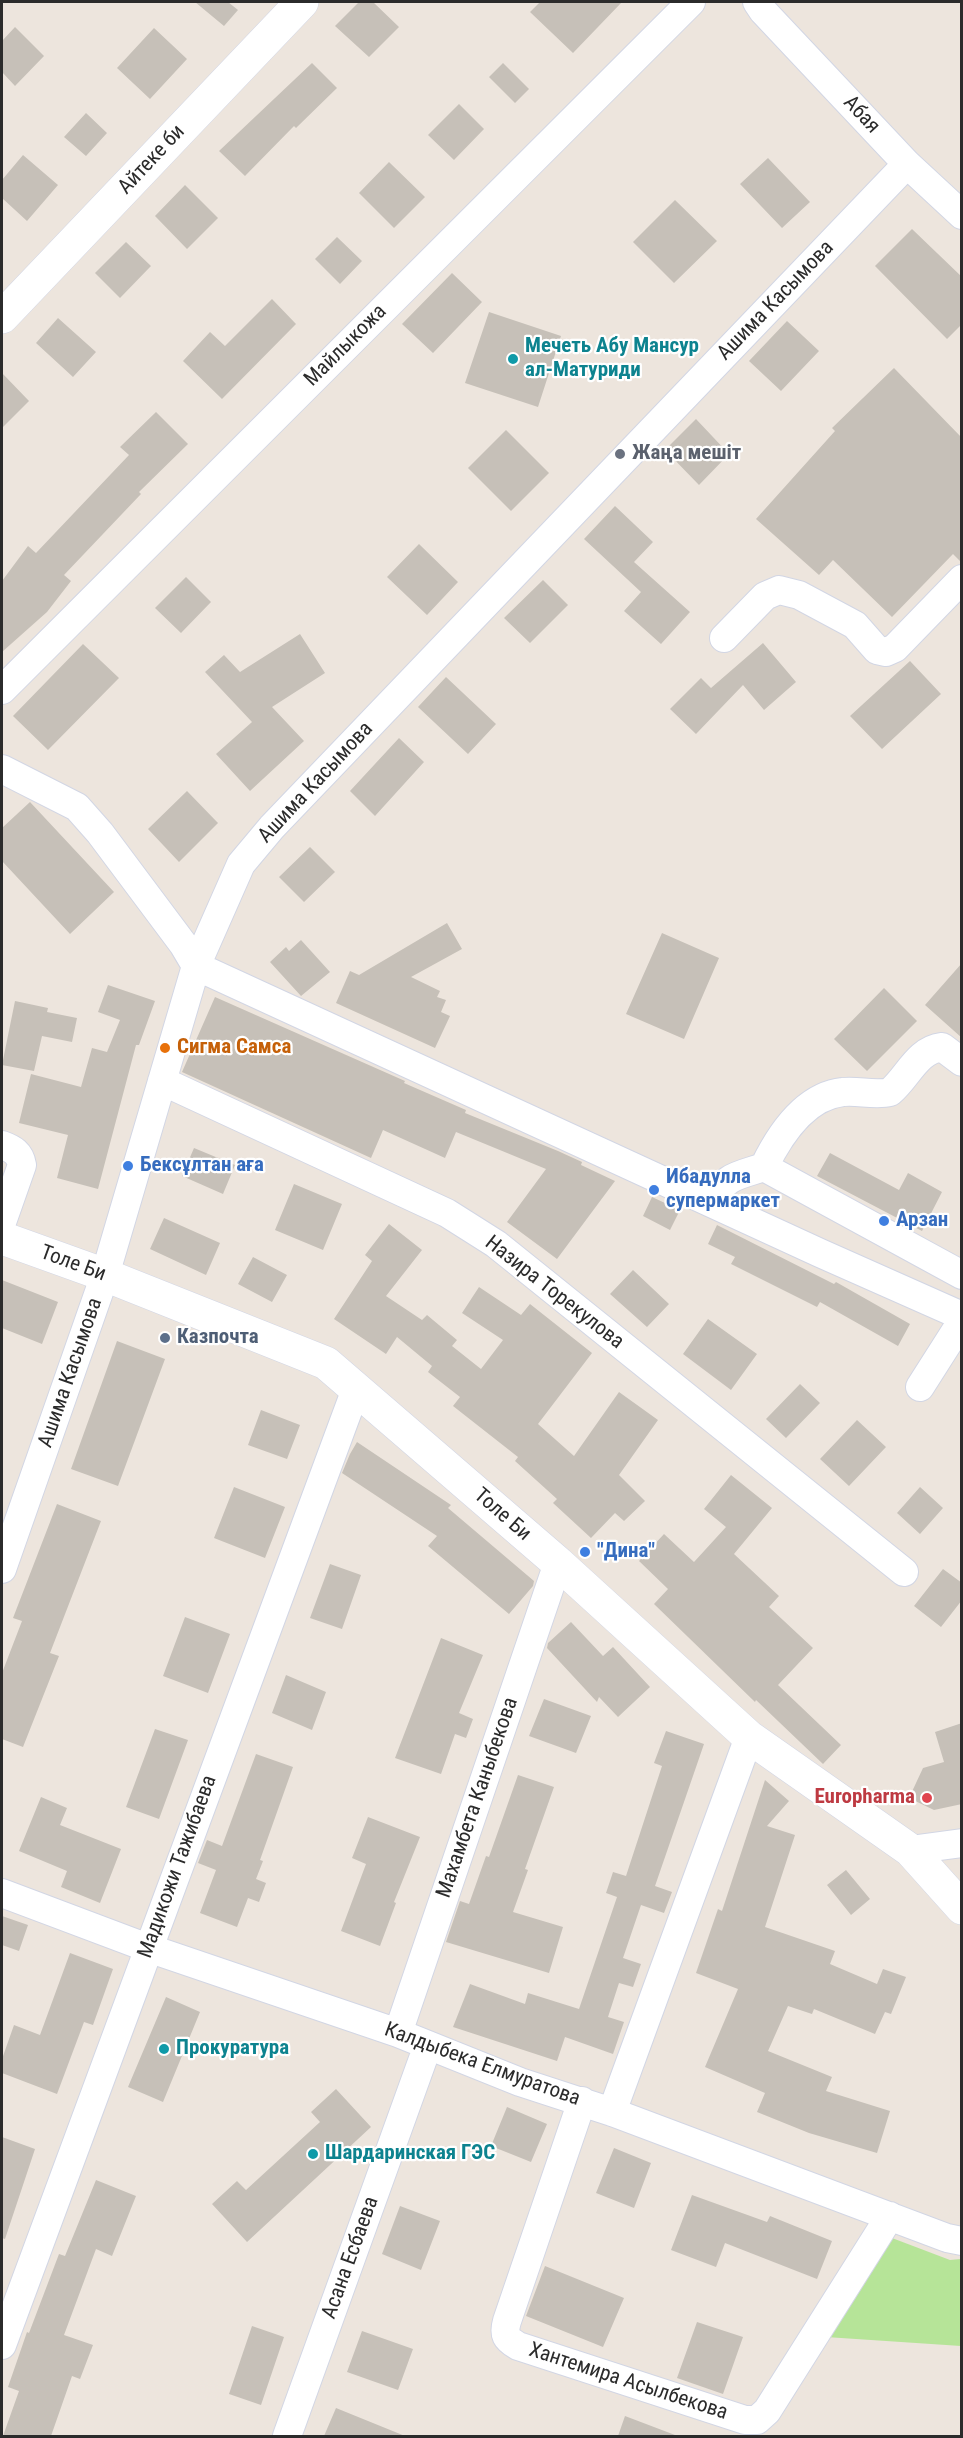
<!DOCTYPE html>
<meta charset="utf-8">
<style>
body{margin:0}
#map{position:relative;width:963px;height:2438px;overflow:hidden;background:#ede5dd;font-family:"Roboto Condensed",sans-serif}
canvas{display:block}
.frame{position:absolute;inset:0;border:3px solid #2b2b2b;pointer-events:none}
</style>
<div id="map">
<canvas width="963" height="2438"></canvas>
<div class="frame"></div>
</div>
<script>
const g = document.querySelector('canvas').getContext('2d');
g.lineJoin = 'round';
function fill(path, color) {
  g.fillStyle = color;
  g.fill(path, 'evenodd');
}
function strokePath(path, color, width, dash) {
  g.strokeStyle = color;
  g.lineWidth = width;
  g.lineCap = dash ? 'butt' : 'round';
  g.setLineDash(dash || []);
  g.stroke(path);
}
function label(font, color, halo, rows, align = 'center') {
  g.font = font + ' "Roboto Condensed",sans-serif';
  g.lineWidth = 4.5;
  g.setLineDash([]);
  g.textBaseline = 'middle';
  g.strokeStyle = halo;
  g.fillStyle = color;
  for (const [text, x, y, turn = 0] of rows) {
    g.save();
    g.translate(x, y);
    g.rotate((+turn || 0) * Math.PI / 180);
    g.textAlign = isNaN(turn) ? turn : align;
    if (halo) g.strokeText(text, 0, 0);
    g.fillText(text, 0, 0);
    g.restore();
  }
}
fill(new Path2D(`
 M892 2238 950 2260 961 2259V2346L826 2337Z`), '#b6e498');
fill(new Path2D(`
 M195 2H228L238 10 224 26Z
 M359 2H373L399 27 369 57 335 26Z
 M540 2H622L573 53 530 12Z
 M15 27 44 56 15 86 2 72V41Z
 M154 28 187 59 150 99 117 68Z
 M312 63 337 88 296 128 294 126 245 176 219 151Z
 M503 63 529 89 515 103 489 77Z
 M459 104 484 129 454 160 428 135Z
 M86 113 107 133 86 156 64 137Z
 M23 155 58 185 27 221 2 198V180Z
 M768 158 810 202 782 228 740 184Z
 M389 162 425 197 394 228 359 193Z
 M185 185 218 218 187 249 155 216Z
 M675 200 717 241 674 283 633 242Z
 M912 229 962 277V324L947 339 875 266Z
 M337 237 362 261 340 284 315 259Z
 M126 242 151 266 120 298 95 273Z
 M452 273 482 302 433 353 402 324Z
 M272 299 296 324 222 399 183 361 210 332 225 346Z
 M489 312 561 336 538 407 465 383Z
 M58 318 96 352 73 377 36 343Z
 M787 321 819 351 781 391 749 361Z
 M894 368 962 438V563L953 554 892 617 833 560 819 575 756 519 835 431 832 428Z
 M2 373 29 401 2 428Z
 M156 412 188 444 139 492 141 494 64 575 71 581 47 612 2 652V581L28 546 36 553 129 455 120 447Z
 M696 419 729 454 699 485 665 450Z
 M506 430 549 473 511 511 468 468Z
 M615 506 653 542 634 562 690 612 661 644 624 611 641 592 584 539Z
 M419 544 458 582 427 615 387 577Z
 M186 577 211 602 181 633 155 608Z
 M543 580 568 605 530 643 504 618Z
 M300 634 325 673 272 707 304 741 250 791 216 754 252 722 205 672 224 655 240 672Z
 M763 643 796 682 764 710 743 685 696 734 670 709 701 678 711 688Z
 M83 644 119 678 48 750 13 716Z
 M910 661 941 694 882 749 850 716Z
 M446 677 496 724 468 754 418 707Z
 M399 738 424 762 375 816 350 791Z
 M187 791 218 823 179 862 148 829Z
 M30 802 114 892 70 934 2 861V828Z
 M310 847 335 872 304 902 279 877Z
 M447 923 462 949 411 977 440 991 437 997 446 1000 441 1012 450 1016 435 1048 336 1003 350 971 359 975Z
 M662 933 719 958 684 1039 626 1014Z
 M301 940 330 972 301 996 270 962 286 947 289 951Z
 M962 963V1038L925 1005Z
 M108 985 155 1001 139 1045H136L98 1189 57 1178 68 1135 19 1123 31 1074 81 1087 92 1048 107 1052 120 1020 98 1012Z
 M884 988 917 1021 867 1071 834 1039Z
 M215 997 405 1081 404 1083 466 1110 465 1113 558 1151 582 1162 581 1165 615 1181 557 1259 507 1222 546 1169 456 1132 445 1158 383 1130 371 1158 182 1072Z
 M15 1001 48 1008 47 1012 77 1018 72 1042 42 1036 34 1071 2 1065Z
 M194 1148 235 1165 223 1194 182 1176Z
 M830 1153 899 1190 908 1173 942 1192 922 1231 817 1176Z
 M294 1184 342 1204 323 1250 275 1230Z
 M652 1197 680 1210 670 1230 643 1216Z
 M164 1218 220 1243 206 1275 150 1249Z
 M389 1224 422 1250 386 1296 422 1320 427 1315 457 1340 452 1346 481 1369 503 1340 462 1313 479 1287 521 1315 530 1304 592 1353 538 1424 574 1456 619 1392 658 1420 619 1475 645 1501 624 1521 615 1513 591 1538 553 1503 557 1499 515 1461 518 1457 453 1406 460 1397 428 1372 432 1366 397 1337 386 1354 334 1319 372 1261 365 1255Z
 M717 1225 834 1284 836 1282 910 1324 898 1346 820 1302 817 1307 731 1264 735 1257 708 1244Z
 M253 1257 287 1275 272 1302 238 1284Z
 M633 1270 669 1304 647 1327 610 1294Z
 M2 1280 58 1302 42 1344 2 1328Z
 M708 1319 757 1354 731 1390 683 1354Z
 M117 1341 165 1359 118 1486 71 1469Z
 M800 1384 820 1403 786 1438 766 1419Z
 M261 1410 300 1425 287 1459 248 1445Z
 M857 1420 886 1447 849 1486 820 1459Z
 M357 1442 451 1505 448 1508 534 1581 533 1586 509 1614 428 1546 437 1536 342 1473 350 1454Z
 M731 1475 772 1508 734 1554 779 1596 769 1607 813 1648 778 1685 841 1745 823 1764 756 1700 755 1702 654 1604 668 1589 639 1561 664 1534 694 1562 726 1527 704 1509Z
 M234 1487 285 1507 265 1558 214 1538Z
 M920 1487 943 1508 920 1534 897 1513Z
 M57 1504 101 1521 50 1653 59 1656 23 1747 2 1739V1673L22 1621 13 1618Z
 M330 1564 361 1575 342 1629 310 1618Z
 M943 1569 962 1583V1600L941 1627 914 1606Z
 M185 1617 230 1634 208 1693 163 1676Z
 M571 1622 603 1656 613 1647 650 1687 618 1717 599 1697 597 1702 547 1648 548 1643Z
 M441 1638 483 1655 459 1713 473 1719 466 1738 455 1734 441 1774 395 1758Z
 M286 1675 326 1692 312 1730 272 1713Z
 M544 1699 591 1716 576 1753 529 1736Z
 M962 1723V1804L934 1810 909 1798 923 1768 944 1762 935 1732Z
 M155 1729 188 1740 159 1819 126 1807Z
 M666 1731 704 1744 655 1886 672 1892 664 1913 641 1905 623 1958 641 1964 633 1987 619 1983 608 2017 624 2022 613 2054 565 2037 557 2061 453 2027 470 1984 525 2004 528 1993 579 2009 617 1897 606 1893 613 1872 626 1876 662 1766 654 1763Z
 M256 1754 293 1767 260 1860 263 1861 256 1879 266 1883 259 1902 248 1898 237 1927 200 1913 216 1870 198 1863 207 1840 222 1846Z
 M518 1775 554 1787 525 1869 528 1870 513 1912 563 1927 549 1973 446 1942 460 1901 469 1904 486 1856 489 1857Z
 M765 1780 789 1801 767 1826 795 1835 765 1927 835 1951 830 1964 877 1984 883 1969 906 1977 891 2014 885 2012 875 2034 814 2009 812 2014 788 2006 768 2051 832 2077 826 2091 890 2111 877 2153 809 2133 757 2112 765 2093 705 2067 738 1989 696 1973 718 1909 722 1911Z
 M41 1797 67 1808 60 1825 121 1849 100 1903 61 1887 67 1871 19 1851Z
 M368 1817 420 1837 394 1902 396 1903 380 1946 341 1931 366 1864 352 1858Z
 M846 1870 870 1899 851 1915 827 1885Z
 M2 1916 28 1925 19 1951 2 1945Z
 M70 1953 113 1969 93 2025 84 2022 57 2094 2 2073V2059L14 2025 40 2035Z
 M166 1997 200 2012 163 2102 128 2087Z
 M336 2089 371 2127 247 2242 212 2204 237 2181 246 2190 320 2122 311 2112Z
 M507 2107 547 2124 531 2162 491 2146Z
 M2 2137 35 2149 5 2239 2 2238Z
 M614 2148 651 2163 634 2208 596 2193Z
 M96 2180 136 2196 112 2256 96 2249 64 2335 93 2345 80 2379 72 2376 51 2436H3L19 2391 8 2387 27 2332 29 2333 59 2254 65 2256Z
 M692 2195 767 2222 770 2216 832 2241 817 2279 725 2243 716 2267 671 2250Z
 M400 2206 440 2221 421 2270 382 2254Z
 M545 2266 624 2298 603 2347 526 2316Z
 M697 2322 743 2337 723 2394 677 2378Z
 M252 2326 284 2337 261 2405 229 2394Z
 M362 2331 413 2349 398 2390 347 2372Z
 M336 2408 405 2436H324Z
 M625 2416 675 2435 674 2436H618Z`), '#c6c0b8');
const street = new Path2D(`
 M757 2 763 11 907 164 962 215
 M724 638 765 596 779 590 799 595 855 625 877 650 886 652 895 648 962 579
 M2 690 691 2
 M2 769 77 807 100 833 183 944 196 966
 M196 966 820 1253 962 1316
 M162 1081 447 1213 496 1244 904 1572
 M2 1145C13 1149 20 1153 22 1165L2 1222
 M764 1167 962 1275
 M711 1202C726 1175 737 1176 764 1167 779 1136 805 1096 843 1092 858 1090 874 1096 890 1092 908 1077 917 1050 942 1047L962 1062
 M920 1387 962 1321
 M2 1569 105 1275 196 966 241 864 272 827 907 164
 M910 1850 962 1843
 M2 1893 148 1948 398 2033 520 2082 612 2112 947 2238 962 2241
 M398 2033 558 1563
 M582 2101 507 2321C503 2335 506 2339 518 2346L745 2420H757L767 2411 890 2216
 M612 2112 749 1737
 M2 2345 356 1389
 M287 2436 428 2045`);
const secondary = new Path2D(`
 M2 317 302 2
 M2 1238 105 1275 326 1363 558 1563 749 1737 910 1850 962 1908`);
strokePath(street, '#d2d6e4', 30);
strokePath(secondary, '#d2d6e4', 34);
strokePath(street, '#fff', 28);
strokePath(secondary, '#fff', 33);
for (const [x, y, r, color] of [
 [513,359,6,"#0f9aa8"],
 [620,454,6,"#6b7280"],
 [165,1048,6,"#e8710a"],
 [128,1166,6,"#3f7fe0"],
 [654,1190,6,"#3f7fe0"],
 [884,1221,6,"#3f7fe0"],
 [165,1338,6,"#5c6f8a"],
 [585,1552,6,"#3f7fe0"],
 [927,1798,6,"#e0444e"],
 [164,2049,6,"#0f9aa8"],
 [313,2154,6,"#0f9aa8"]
]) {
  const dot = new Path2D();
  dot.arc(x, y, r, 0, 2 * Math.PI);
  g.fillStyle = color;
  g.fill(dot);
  strokePath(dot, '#fff', 2);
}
label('21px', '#2b2b2b', '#fff', [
 ["Абая",861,115,47],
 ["Айтеке би",152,160,-47],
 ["Ашима Касымова",776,301,-46],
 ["Майлыкожа",346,346,-45],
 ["Ашима Касымова",316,783,-47],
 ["Толе Би",73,1264,20],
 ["Назира Торекулова",554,1293,38],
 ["Ашима Касымова",71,1373,-71],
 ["Толе Би",502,1515,41],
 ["Махамбета Каныбекова",478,1798,-71],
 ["Мадикожи Тажибаева",178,1867,-70],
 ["Калдыбека Елмуратова",482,2065,20],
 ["Асана Есбаева",351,2258,-70],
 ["Хантемира Асылбекова",628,2382,18]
]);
label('bold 21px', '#0d838f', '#fff', [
 ["Мечеть Абу Мансур",525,347],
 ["ал-Матуриди",525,371],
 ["Прокуратура",176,2049],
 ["Шардаринская ГЭС",325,2154]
], 'left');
label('bold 21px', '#5b616d', '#fff', [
 ["Жаңа мешіт",632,454]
], 'left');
label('bold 21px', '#c56008', '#fff', [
 ["Сигма Самса",177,1048]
], 'left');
label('bold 21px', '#366cbe', '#fff', [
 ["Бексұлтан аға",140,1166],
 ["Ибадулла",666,1178],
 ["супермаркет",666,1202],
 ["Арзан",896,1221],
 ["\"Дина\"",597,1552]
], 'left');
label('bold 21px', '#4e5e75', '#fff', [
 ["Казпочта",177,1338]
], 'left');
label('bold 21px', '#be3a42', '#fff', [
 ["Europharma",915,1798]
], 'right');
</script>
